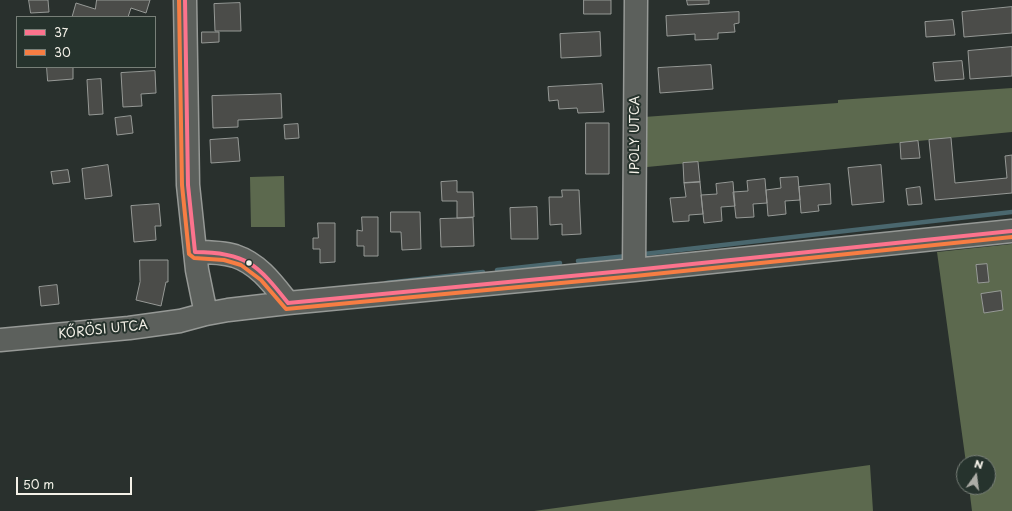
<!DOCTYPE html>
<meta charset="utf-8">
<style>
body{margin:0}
#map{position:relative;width:1012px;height:511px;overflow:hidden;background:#29302d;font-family:"Playpen Sans",sans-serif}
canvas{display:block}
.legend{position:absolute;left:16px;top:16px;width:140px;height:52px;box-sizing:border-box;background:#26332d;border:1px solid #787f78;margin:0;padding:5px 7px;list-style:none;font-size:12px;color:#f4f1e8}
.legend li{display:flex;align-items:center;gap:8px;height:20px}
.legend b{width:20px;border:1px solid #787f78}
.north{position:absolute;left:956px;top:455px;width:40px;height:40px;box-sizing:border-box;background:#26332d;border:1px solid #787f78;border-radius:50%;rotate:14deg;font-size:11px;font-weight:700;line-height:16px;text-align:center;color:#f4f1e8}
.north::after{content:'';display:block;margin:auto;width:14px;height:18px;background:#adada7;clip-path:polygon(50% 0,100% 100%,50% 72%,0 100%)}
.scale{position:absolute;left:16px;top:477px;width:116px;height:18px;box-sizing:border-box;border:2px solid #f4f1e8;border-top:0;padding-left:5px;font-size:12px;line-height:14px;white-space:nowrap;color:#f4f1e8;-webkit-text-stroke:3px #26332d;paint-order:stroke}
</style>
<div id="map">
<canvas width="1012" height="511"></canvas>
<ul class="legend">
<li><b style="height:5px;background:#fc738d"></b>37</li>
<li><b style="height:5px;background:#f77d43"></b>30</li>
</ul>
<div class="north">N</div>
<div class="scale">50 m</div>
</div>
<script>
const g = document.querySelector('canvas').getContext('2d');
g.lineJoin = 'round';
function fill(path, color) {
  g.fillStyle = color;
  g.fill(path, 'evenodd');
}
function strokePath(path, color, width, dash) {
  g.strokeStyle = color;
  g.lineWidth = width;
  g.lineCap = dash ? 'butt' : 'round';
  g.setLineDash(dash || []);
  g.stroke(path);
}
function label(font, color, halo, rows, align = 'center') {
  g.font = font + ' "Playpen Sans",sans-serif';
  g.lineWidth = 4;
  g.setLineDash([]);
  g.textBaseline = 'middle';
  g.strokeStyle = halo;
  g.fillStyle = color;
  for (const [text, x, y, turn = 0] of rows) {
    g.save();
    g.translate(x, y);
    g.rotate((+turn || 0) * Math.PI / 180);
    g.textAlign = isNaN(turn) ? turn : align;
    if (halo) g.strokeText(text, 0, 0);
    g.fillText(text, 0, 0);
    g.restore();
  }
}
fill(new Path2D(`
 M1012 88V132L647 167 644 117 838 103V100Z
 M284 176 285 227H251L250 177Z
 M1012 244V511H972L969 487H988V463H966L937 252Z
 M870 465 873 511H534Z`), '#5c694e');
strokePath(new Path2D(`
 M644 254 1012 212
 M578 261 627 256
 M497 270 560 263
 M386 283 483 272`), '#4a676e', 4.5);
const building = new Path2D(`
 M29 0H48L49 12 31 13Z
 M97 0H150L146 13 131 8 128 17H72L76 3 95 9Z
 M584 0H611V14H584Z
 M687 0H709V4L688 5Z
 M240 3 241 31H215L214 4Z
 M1012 7V33L964 37 962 12Z
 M739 12V23L734 24 735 32 718 33V39L695 40V34L667 36 666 16Z
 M953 20 955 35 926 37 925 22Z
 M202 32H219V42L202 43Z
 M600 32 601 56 561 58 560 34Z
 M1012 47V76L970 79 968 51Z
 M962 61 964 79 935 81 933 63Z
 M711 65 713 89 660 93 658 68Z
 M47 67H73V79L48 81Z
 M155 71 156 93 141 94 142 106 123 107 121 73Z
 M101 79 103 114 89 115 87 80Z
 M602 84 604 112 578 113 577 108 559 109 558 100 549 101 548 87Z
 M281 94 282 118 238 120V127L213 128 212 96Z
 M131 116 133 133 117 135 115 118Z
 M586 123H609V174H586Z
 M298 124 299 138 285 139 284 125Z
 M238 138 240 161 211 163 210 140Z
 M951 138 955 183 1007 178 1005 156 1012 155V193L935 200 929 140Z
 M918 141 920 158 901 159 900 143Z
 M698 162 700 182 684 183 683 163Z
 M108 165 112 196 85 199 82 169Z
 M881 165 884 202 852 205 848 168Z
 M68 170 70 182 53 184 51 172Z
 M798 177 800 200 785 201 786 214 768 216 766 190 781 188 780 178Z
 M765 179 767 203 753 204 754 217 736 218 733 192 748 191 747 181Z
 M457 181V192H473L474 217 457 218V201H442L441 182Z
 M700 182 703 214 689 215V221L673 222 670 198 686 197 684 183Z
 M733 182 735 206 721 207 722 221 704 223 701 195 717 194 716 184Z
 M830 184 831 204 818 205 819 211 801 213 799 187Z
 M920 187 922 204 908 205 906 189Z
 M562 190H579L581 234 562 235V224L550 225 549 197H562Z
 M159 204 161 226H155L156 240 134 242 131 206Z
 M537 207 538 239H511L510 208Z
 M391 212H420L421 249 402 250 401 232H391Z
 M362 217H378V256H364V246H357V230L362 231Z
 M473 218 474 246 441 247 440 219Z
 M318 223H335V262L320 263V249H313V238H318Z
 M140 260H168V282H166L161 306 136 300 140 282Z
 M987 264 989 282 978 283 976 265Z
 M57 285 59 304 41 306 39 287Z
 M1001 291 1003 310 984 313 981 294Z`);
fill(building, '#4b4c49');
strokePath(building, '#969996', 1);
const minor = new Path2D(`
 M185 0 188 185 197 270 206 314
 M195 252C208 252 222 252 235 256 259 264 273 284 288 303
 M634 270 636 0
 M0 340 129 328 180 321 206 314 228 310 288 303 634 270 1012 231`);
strokePath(minor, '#969996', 25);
strokePath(minor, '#5c605c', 22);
strokePath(new Path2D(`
 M185 0 188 185 195 252
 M195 252C246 252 258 265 288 303
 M288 303 634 270 1012 231`), '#fc738d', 4);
strokePath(new Path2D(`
 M179 0 182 185 189 254 194 258 224 260 241 265 261 280 286 309 635 276 1012 237`), '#f77d43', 4);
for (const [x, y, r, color] of [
 [249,263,3.5,"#f4f1e8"]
]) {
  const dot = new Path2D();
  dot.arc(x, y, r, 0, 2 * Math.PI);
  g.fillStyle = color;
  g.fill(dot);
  strokePath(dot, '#26332d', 1.5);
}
label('13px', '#f4f1e8', '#26332d', [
 ["IPOLY UTCA",635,135,-90],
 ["KŐRÖSI UTCA",103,330,-6]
]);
</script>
